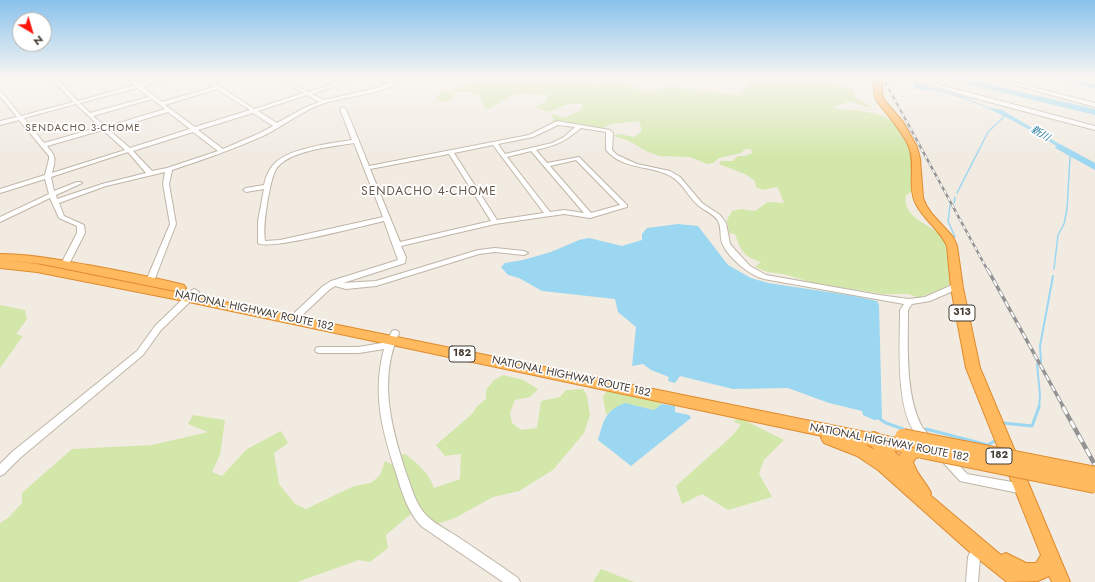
<!DOCTYPE html>
<meta charset="utf-8">
<style>
body{margin:0}
#map{position:relative;width:1095px;height:582px;overflow:hidden;background:#f1ebe2;font-family:Jost,sans-serif}
canvas{display:block}
.north{position:absolute;left:12px;top:12px;width:40px;height:40px;box-sizing:border-box;background:#fff;border:1px solid #b4b1ad;border-radius:50%;rotate:142deg;font-size:11px;font-weight:700;line-height:16px;text-align:center;color:#433b32}
.north::after{content:'';display:block;margin:auto;width:14px;height:18px;background:#fe160c;clip-path:polygon(50% 0,100% 100%,50% 72%,0 100%)}
</style>
<div id="map">
<canvas width="1095" height="582"></canvas>
<div class="north">N</div>
</div>
<script>
const g = document.querySelector('canvas').getContext('2d');
g.lineJoin = 'round';
function fill(path, color) {
  g.fillStyle = color;
  g.fill(path, 'evenodd');
}
function strokePath(path, color, width, dash) {
  g.strokeStyle = color;
  g.lineWidth = width;
  g.lineCap = dash ? 'butt' : 'round';
  g.setLineDash(dash || []);
  g.stroke(path);
}
function label(font, color, halo, rows, align = 'center') {
  g.font = font + ' Jost,"Noto Sans JP",sans-serif';
  g.lineWidth = 3.5;
  g.setLineDash([]);
  g.textBaseline = 'middle';
  g.strokeStyle = halo;
  g.fillStyle = color;
  for (const [text, x, y, turn = 0] of rows) {
    g.save();
    g.translate(x, y);
    g.rotate((+turn || 0) * Math.PI / 180);
    g.textAlign = isNaN(turn) ? turn : align;
    if (halo) g.strokeText(text, 0, 0);
    g.fillText(text, 0, 0);
    g.restore();
  }
}
fill(new Path2D(`
 M465 78H579L600 82 605 79 623 81 648 93 666 86 740 95 752 78H827L838 86 852 87 856 98 872 107H868L849 101 834 107 835 109C847 110 860 110 871 113 895 118 909 133 913 157 915 167 913 180 913 191L906 195C902 220 932 223 944 239 952 249 950 268 952 281L946 287 918 298 909 294H883L814 283 783 274 767 272 755 267 761 262C744 257 741 251 735 234L729 233 727 220 732 211 741 209 755 211 768 202 784 203 778 187 762 190 756 187 755 181 747 175 719 164 721 161H733L738 156H745L752 153 751 149H745L741 153 719 158 713 163 707 164 690 157 660 156 648 152 627 140 616 137 614 135 619 134 634 137 642 131 639 121 610 124 604 128 552 121 554 119 551 116V114L565 118 581 110 583 104H568L549 112 535 107 546 102 548 95 517 93 486 110 479 95 470 92H456L453 95 454 98 444 102 436 99 440 92 453 91 467 82Z
 M0 305 25 310 27 319 16 334 23 336 0 368Z
 M503 375 523 380 538 389 530 397 515 400 510 413 512 423 521 430 537 428 541 401 560 397 566 390 583 389 587 396 590 415 584 433 553 470 519 491 493 497 455 518 437 524 419 508 398 456 405 454C417 463 429 473 434 488L460 479 461 454 445 456 436 445 472 414 477 406 486 399V390L494 380Z
 M609 389 653 399 662 404 654 410C637 406 620 401 606 415L603 396Z
 M193 415 225 420 220 455 212 472 222 476 247 449 281 431 288 443 274 453 279 484 295 504 306 509 354 486 371 483 380 475 385 461 394 465 412 513 386 535 388 548 370 562 359 560 297 582H0V523L8 518 22 503V493L72 449 152 445 208 432 188 424Z
 M740 418 784 440 764 460 759 474 772 497 728 510 702 494 682 504 676 486 732 436 741 425 733 421Z
 M601 569 634 582H593Z`), '#d2e7a9');
fill(new Path2D(`
 M914 81 922 85 961 96 990 108 1002 110 1078 155H1072C1034 133 998 109 955 96 947 94 939 91 931 90 923 88 921 93 913 86L915 83 911 82Z
 M678 224 698 226 728 265 751 278 768 283 855 296 877 301 879 305 882 419 874 420 863 415 862 411 829 403 788 388 733 389 680 376 675 383 668 381 669 377 651 370 643 364 632 366 636 327 618 312 615 299 542 291 519 278 508 275 501 267 505 263 523 260 551 252 579 240 589 238 622 246 642 240V234L647 228Z
 M625 403 654 410 662 404 675 406V412L689 415 691 418 631 466 598 440C604 421 604 411 625 403Z`), '#9bd7f1');
strokePath(new Path2D(`
 M140 87 173 78
 M957 193 988 132 1006 115
 M954 203 955 197
 M950 205 948 221 955 237
 M1054 269 1058 235 1064 224 1067 209 1070 157 1075 155`), '#9bd7f1', 1.5);
strokePath(new Path2D(`
 M1041 362 1040 346 1053 276
 M1037 364 1040 395 1039 408`), '#9bd7f1', 2);
strokePath(new Path2D(`
 M880 419 886 423 903 429
 M1003 423 1032 426 1039 407
 M926 429 988 445 996 440`), '#9bd7f1', 3);
fill(new Path2D(`
 M947 78H961L1095 109V115L951 80Z
 M1054 78H1069L1095 84V88L1055 80Z
 M1060 144 1095 163V170L1057 149 1055 147Z`), '#9bd7f1');
const minor = new Path2D(`
 M51 78H56L78 101 135 85 126 78H131L139 84 163 78H170L142 86 162 102 214 87 202 78H207L254 109 304 93 278 78H283L308 92 352 78H359L312 94 324 100 376 88 399 78H405C383 95 351 95 325 103 302 110 284 126 263 136 233 149 203 160 172 170L169 184 176 224 154 281 150 284 146 281 170 224 163 184 165 172 106 186 59 203 64 216 84 225 85 233 68 266H65L61 264 77 233V226L59 218 50 198 0 222V217L49 194 45 179 0 193V189L45 175 49 159V156L19 120 0 125V121L17 117 0 96V92H2L21 116 73 102ZM137 88 149 97 90 113 80 103ZM217 89 250 110 195 127 165 105ZM307 95 319 102 306 107 277 123 258 111ZM152 99 165 109 106 127 93 116ZM76 104 100 127 44 143 24 118ZM168 112 190 129 130 148 109 130ZM253 113 273 126 260 133 223 149 198 130ZM103 130 125 150 52 173C56 158 56 157 47 146ZM193 132 218 151 167 168 152 171 133 151ZM128 152 146 173 102 184 57 199 56 195 82 183 81 182H77L54 191 51 177Z
 M907 78H914L1095 126V130L970 97Z
 M990 78H997L1095 103V107Z
 M343 107 346 109 369 166 529 135 557 121 610 130 613 133 612 150 617 155 637 164 670 171 680 177 702 203 720 215 726 223 730 244 737 252 750 266 766 275 879 295 909 299 925 297 952 285 960 286 961 288 960 290 953 291 930 301 912 304 908 310C908 346 905 393 921 425 923 430 929 433 932 439L931 442C925 444 922 441 918 436 895 413 900 342 900 310L904 304 764 279C749 275 730 259 723 245 719 238 722 228 718 221 714 214 705 211 699 206 690 199 684 186 675 179 655 164 625 172 606 150V132L581 128C564 142 557 145 536 150L547 163 579 157 627 205V207L590 218 564 214 495 224 401 246 406 257 405 263 343 283 376 281 478 250 495 248 524 251 528 253 524 255 495 252 479 254 376 286 346 289 335 286 329 290 296 321H290L289 319 290 317 323 286 331 281 398 260 384 221C366 225 268 251 258 243V221L264 189 246 192 243 190 246 188 264 185C266 176 269 169 275 163 290 148 332 143 352 140L340 109ZM558 125 575 127 564 137 552 143 505 154 498 144 533 137ZM354 143 383 217 280 240 265 241C263 226 266 212 268 198 270 189 271 180 275 171 286 150 332 147 354 143ZM493 145 544 213 497 220 454 153ZM531 151 584 213 564 210 550 212 507 157ZM449 154 491 221 400 242 370 169ZM576 160 620 205 591 213 550 166Z
 M195 289 199 292 198 294 161 330 143 355 20 458 4 474 0 476V464L12 452 137 351 155 326 192 290Z
 M395 330 398 331 399 333C378 379 391 427 406 473 412 488 415 504 427 516 435 524 446 529 455 535 476 549 497 563 518 578L520 582H503L421 526C407 510 402 493 396 473 382 430 372 394 384 349L359 353H319L316 352 315 350 316 348 319 347H359L387 342 392 331Z
 M944 451 948 453 967 474 1023 484 1027 485 1029 489 1027 493 1023 494 960 481 940 459 939 456 940 453Z
 M978 542 982 544 984 548 980 557 978 582H966L968 557 974 544Z`);
const highway = new Path2D(`
 M874 78H882V93L884 100 903 122 917 147 920 159 923 198 926 205 932 214 953 237 957 246 963 288 980 368 1070 582H1052L1049 576 1038 581 1007 582 972 554 878 470 857 456 824 443 821 438 822 436 189 302 37 272 0 268V260L37 264 870 433 874 432 881 435 922 443 928 445 930 450 928 455 916 458 913 462C916 474 926 482 931 493L930 495 1001 555 1006 553 1026 563H1036L1041 555 966 368 951 288 947 246C940 230 924 220 916 204 907 187 916 165 909 147 904 135 895 124 887 114 884 109 878 104 876 99 873 93 874 85 874 78ZM864 444 871 446 875 450ZM894 451 902 452 899 456Z
 M0 254C30 254 59 260 88 265 120 271 153 277 184 285L186 288 184 291 180 292 42 264 0 260Z`);
strokePath(minor, '#c0b5a7', 2);
strokePath(highway, '#e08b2d', 2);
fill(minor, '#fff');
fill(highway, '#ffb95f');
const railFar2 = new Path2D(`
 M883 78 988 271`);
const railFar1 = new Path2D(`
 M988 270 1064 408`);
const rail = new Path2D(`
 M1063 407 1095 465`);
strokePath(railFar2, '#939393', 2.5);
strokePath(railFar1, '#939393', 3.5);
strokePath(rail, '#939393', 4.5);
strokePath(railFar2, '#fff', 1.5, [4]);
strokePath(railFar1, '#fff', 2, [6]);
strokePath(rail, '#fff', 3, [8]);
const highwayBridge = new Path2D(`
 M903 437 1095 475
 M922 450 1095 485`);
strokePath(highwayBridge, '#e08b2d', 18, []);
strokePath(highwayBridge, '#ffb95f', 16);
const sky = g.createLinearGradient(0, 0, 0, 159);
sky.addColorStop(0, '#89c2ec');
sky.addColorStop(0.49, '#f9f6f2');
sky.addColorStop(1, '#f9f6f200');
g.fillStyle = sky;
g.fillRect(0, 0, 1095, 159);
g.letterSpacing = '1px';
label('10px', '#665749', '#fff', [
 ["SENDACHO 3-CHOME",83,129]
]);
g.letterSpacing = '0px';
label('italic 10px', '#287aa0', '#fff', [
 ["新川",1040,134,31]
]);
for (const [x, y, w] of [
 [962,313,26],
 [462,354,26],
 [999,456,26]
]) {
  const box = new Path2D();
  box.roundRect(x - w / 2, y - 8, w, 16, 3);
  g.fillStyle = '#fff';
  g.fill(box);
  strokePath(box, '#433b32', 1);
}
label('bold 10px', '#433b32', null, [
 ["313",962,313],
 ["182",462,354],
 ["182",999,456]
]);
label('11px', '#433b32', '#fff', [
 ["NATIONAL HIGHWAY ROUTE 182",254,311,12],
 ["NATIONAL HIGHWAY ROUTE 182",571,377,12],
 ["NATIONAL HIGHWAY ROUTE 182",889,443,11]
]);
g.letterSpacing = '1px';
label('12px', '#665749', '#fff', [
 ["SENDACHO 4-CHOME",429,192]
]);
g.letterSpacing = '0px';
</script>
